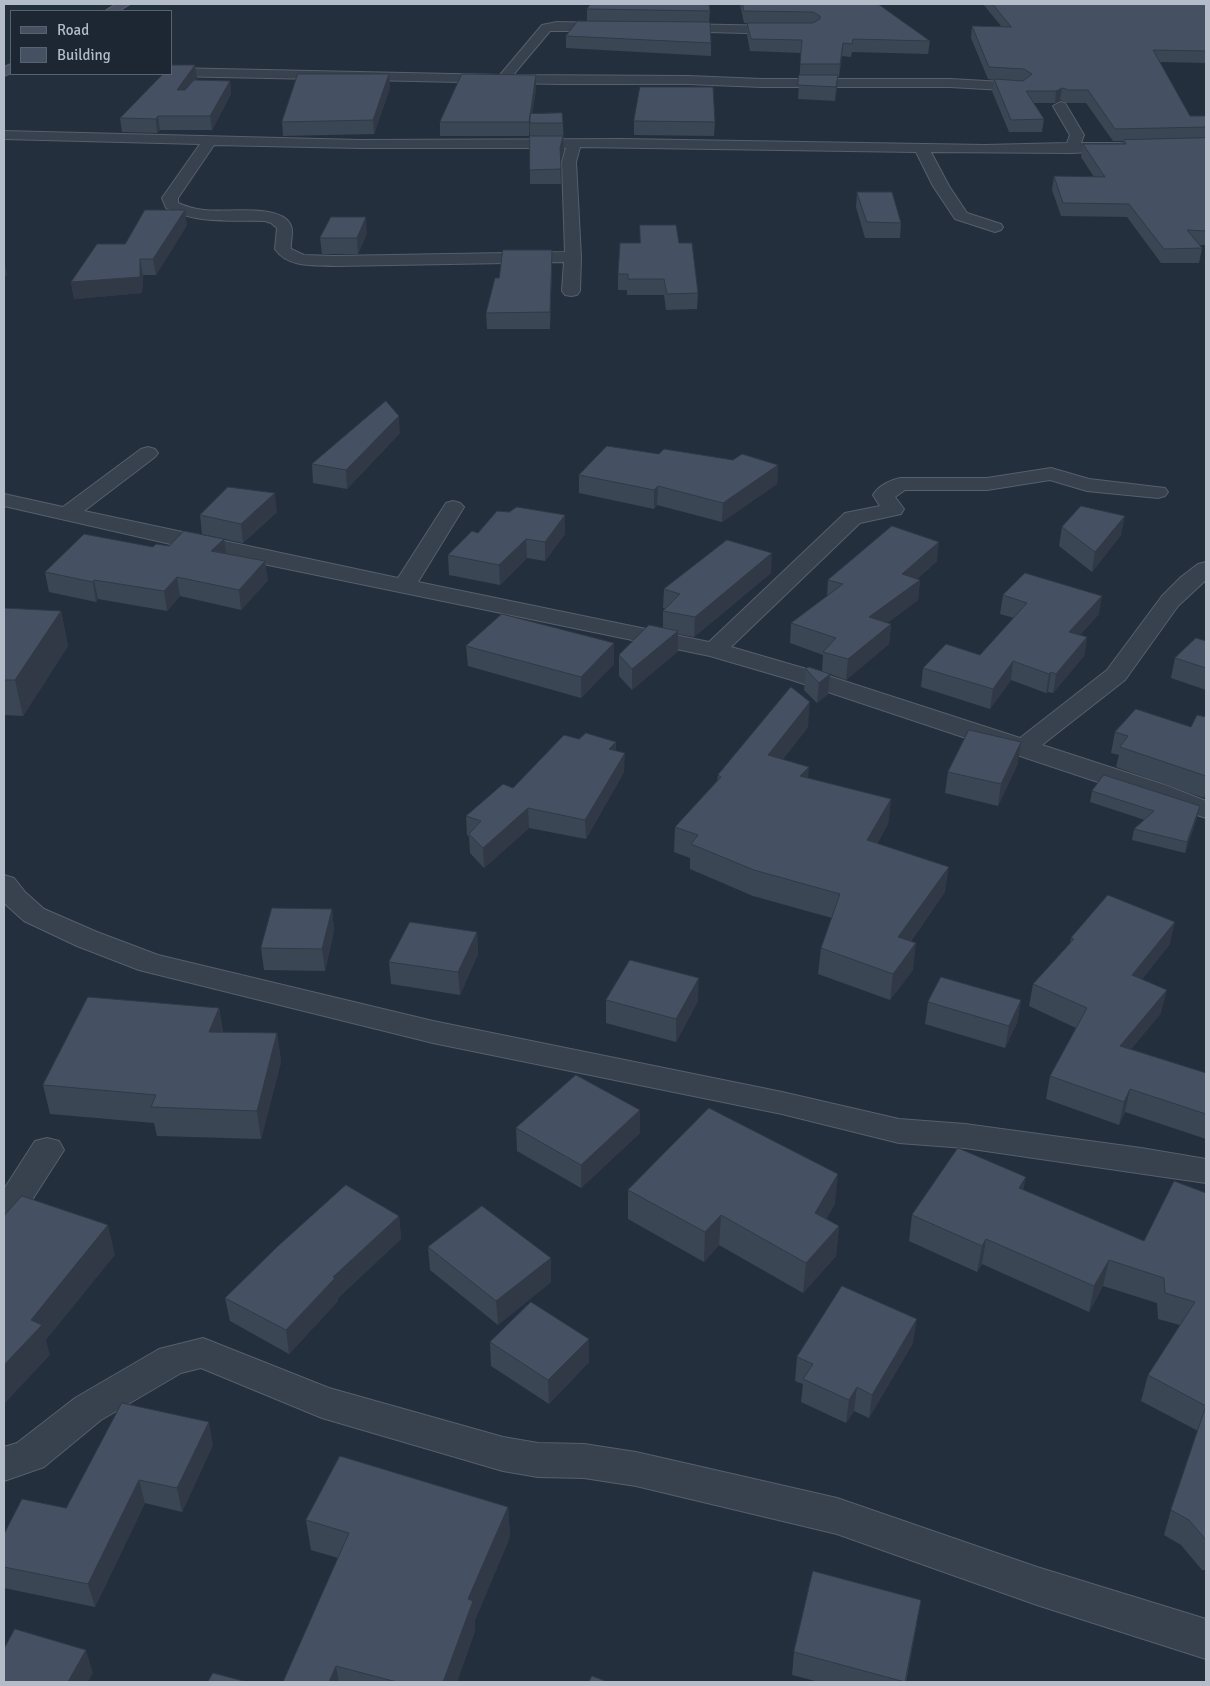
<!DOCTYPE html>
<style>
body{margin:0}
#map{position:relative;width:1210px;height:1686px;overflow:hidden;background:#242f3e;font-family:Signika,sans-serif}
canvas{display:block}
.frame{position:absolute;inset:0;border:5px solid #b4bcc9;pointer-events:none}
.legend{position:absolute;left:10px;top:10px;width:162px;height:65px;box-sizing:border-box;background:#1d2633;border:1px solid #59626f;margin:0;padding:6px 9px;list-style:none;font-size:15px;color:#b4bcc9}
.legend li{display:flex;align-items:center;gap:10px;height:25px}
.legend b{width:25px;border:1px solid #59626f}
</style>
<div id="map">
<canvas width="1210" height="1686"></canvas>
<div class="frame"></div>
<ul class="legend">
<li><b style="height:6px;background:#465061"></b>Road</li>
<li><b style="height:14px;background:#455162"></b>Building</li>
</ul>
</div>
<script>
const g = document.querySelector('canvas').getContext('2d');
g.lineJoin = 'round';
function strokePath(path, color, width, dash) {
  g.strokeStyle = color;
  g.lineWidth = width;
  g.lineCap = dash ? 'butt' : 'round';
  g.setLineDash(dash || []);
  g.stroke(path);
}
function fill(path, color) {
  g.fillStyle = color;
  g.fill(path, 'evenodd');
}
const minor = new Path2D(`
 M557 22 610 23 616 27 610 31H550L513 75 688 76 762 79H950L1022 83 1029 87 1022 91 950 87H762L688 84H559L171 76 166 74H171V68L500 75 542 25Z
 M673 24 785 26 791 30 785 34 669 31 667 28Z
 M1060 102 1065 103 1084 135 1081 143H1120L1125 144 1127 147 1125 150 1072 153 931 152 949 186 967 213 1001 224 1003 227 1001 230 995 232 955 219 933 186 916 152 580 147 576 162 581 257 580 291 577 295 571 296 565 295 562 291 564 262 334 266C314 265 288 268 275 249L277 228 271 223 265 221C231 220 197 224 166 208L162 198 200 144 4 139V131L360 140 622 139 985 145 1067 143 1070 135 1053 106ZM214 145 360 148H566L562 162 565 252 334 256 304 255 291 249C290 241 294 233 291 226 283 203 225 213 204 210 195 209 187 207 178 203V198Z
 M148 447 155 449 158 453 155 457 84 511 398 578 446 503 453 501 460 503 464 507 418 582 709 642 845 513 880 506 873 495C878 486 890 480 900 478H987L1051 468 1089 479 1165 488 1168 492 1165 496 1158 498 1087 491 1050 480 987 490H905L895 497 904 509 901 514 860 523 731 647 810 670 1020 738 1107 670 1162 596 1181 577 1198 564 1206 562V580L1178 606 1125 680 1042 745 1168 786 1206 801V818L792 680 710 656 210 553 4 506V494L63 507 141 449Z
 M4 875 14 878 25 892 44 909 97 932 158 955 433 1021 782 1092 899 1119 965 1124 1141 1148 1206 1159V1183L965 1148 899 1143 782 1114 433 1043 139 970 77 946 24 921 4 903Z
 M47 1138 59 1141 64 1150 16 1225 4 1229V1189L35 1141Z
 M203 1338 329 1388 503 1437 538 1443 584 1444 636 1452 837 1498 1037 1567 1206 1619V1659L1037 1605 837 1534 636 1486 584 1478 538 1477 503 1471 322 1418 201 1368 181 1373 101 1420 44 1467 4 1481V1447L17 1443 75 1398 159 1349Z`);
const secondary = new Path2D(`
 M116 4H130L119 11H105Z
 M11 64V73L4 76V67Z`);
strokePath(minor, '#565f6c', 2);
strokePath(secondary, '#565f6c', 2);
fill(minor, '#38414e');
fill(secondary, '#465061');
fill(new Path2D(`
 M740 4H878L930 41 928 54 852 52 851 57 842 56 839 77H838L835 101 798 99 801 53 750 51 747 35V23H744Z
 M983 4H1206V63L1160 62 1190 116H1206V245H1199L1202 248 1199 263H1161L1127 217 1061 216 1052 190 1054 176 1094 177 1081 157 1083 144H1123V141H1113L1086 103H1067L1060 100 1055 103H1033L1044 119 1042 132H1009L992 91 994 80 988 79 971 38 972 26H1001Z
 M587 9 710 11 709 22 711 43V56L566 48V36L587 21Z
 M389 74 390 88 374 134 283 136 282 122Z
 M197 78 196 80 230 81 231 94 212 130H160L157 133 122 132 120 118Z
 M536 89 532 114 563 123 564 150 560 161 561 184H530V127L529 136H440V122Z
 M634 121 715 122 714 136 634 135Z
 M857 192 901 223 900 238H865L856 207Z
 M187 225 156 275H143L142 293 74 299 71 282 125 244Z
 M367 233 358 254H322L320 238Z
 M679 243 698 293 697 309 666 310 664 295H627V290H618V274Z
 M552 250V266L550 329H487L486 313 499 278Z
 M400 433 347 489 313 483 312 464Z
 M659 454 733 460 778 465 777 484 722 522 657 505 654 509 579 493V475Z
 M277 512 243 543 202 534 200 515Z
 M509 512 565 515V534L545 561 527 558 500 585 449 575 448 555 478 533Z
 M1062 527 1121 535 1092 572 1059 546Z
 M224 539 226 554 268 580 241 610 180 596 167 611 98 599 96 602 49 592 45 572 153 547 169 546Z
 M937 561 917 579 920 580 918 600 887 623 891 624 889 644 846 680 830 674 828 694 817 703 804 690 806 669 822 671 823 655 790 643 791 623 827 596 828 580Z
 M771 573 694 637 678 634V651L632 690 619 676V655L663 628V611L665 609 663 608 664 589Z
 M1003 595 1099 614 1080 635 1087 637 1084 656 1053 693 1048 692 1046 693 1011 680 990 709 921 687 923 668 980 655 1014 618 1000 614Z
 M4 608 61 611 68 646 23 716 4 715Z
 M1206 641V690L1171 678 1175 658Z
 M614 643V664L581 698 468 666 466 646Z
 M1206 717V791L1204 798 1116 767 1119 755 1111 753 1115 732 1191 727Z
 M808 727 783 759 808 778 891 799 888 824 877 844 945 892 911 941 913 970 890 1000 818 974 821 948 832 918 753 896 690 869V858L674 852 675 827 717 781 718 775Z
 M616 750 624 772 586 839 529 828 484 868 470 853 469 836 467 835 466 816 513 788Z
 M1018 763 998 806 945 793 948 772Z
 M1092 791 1197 817 1185 853 1132 840 1134 829 1145 820 1090 802Z
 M332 909 334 931 325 971 264 970 261 948Z
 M477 932 478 954 460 995 391 984 389 962Z
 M1071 938 1170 944 1142 979 1161 1013 1131 1049 1206 1073V1139L1125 1112 1119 1125 1046 1099 1050 1076 1076 1028 1029 1006 1033 984 1070 943Z
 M606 1000 698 1001 676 1042 606 1023Z
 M1021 1000 1017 1023 1005 1048 925 1024 928 1002Z
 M219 1008 223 1032 277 1033 281 1062 261 1139 157 1136 154 1123 50 1114 43 1085Z
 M640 1110V1133L581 1188 517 1151 516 1128Z
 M628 1190 835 1204 826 1219 839 1226 836 1256 803 1293 719 1245 704 1262 628 1219Z
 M1024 1190 1144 1241 1206 1193V1570H1202L1181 1545 1164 1535 1171 1510 1198 1431 1141 1401 1148 1375 1180 1325 1158 1319 1157 1303 1103 1286 1089 1312 982 1264 977 1272 909 1241 912 1215Z
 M399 1216 401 1239 338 1298V1301L289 1354 230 1321 225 1298Z
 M428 1247 551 1282 498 1325 430 1270Z
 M490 1342 589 1362 549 1404 491 1366Z
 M913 1343 869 1418 854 1411 846 1423 801 1402 803 1384 795 1381 797 1357Z
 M213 1445 182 1512 145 1503 95 1607 4 1588V1534Z
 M508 1507 510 1537 475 1620V1631L457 1682H283L338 1558 311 1550 306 1520Z
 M917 1623 906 1682H819L792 1675 794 1652Z`), '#3b4654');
fill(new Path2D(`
 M843 43 842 56 839 77 840 64Z
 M195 65 197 78 179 103 177 90Z
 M389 74 390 88 374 134 373 120Z
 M536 75V89L531 123H530L529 136V122Z
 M838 75 837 89 835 101 836 87Z
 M230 81 231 94 212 130 210 116Z
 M1062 88 1060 100 1055 103 1056 91Z
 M158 116 160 130 157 133 156 119Z
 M563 136 564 150 560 162V148Z
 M185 210 187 225 156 275 153 259Z
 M366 217 367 233 358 254 357 238Z
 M552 250V266L550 329V312Z
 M4 259 7 275 4 278Z
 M140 259 143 275 142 293 74 299 71 282Z
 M399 416 400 433 347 489 346 470Z
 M778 465 777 484 722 522 723 503Z
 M658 486 657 505 654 509V490Z
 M275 493 277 512 243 543 241 524Z
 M565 515V534L545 561V542Z
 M1125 516 1121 535 1092 572 1095 552Z
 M224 539 227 558 211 551Z
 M526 539 527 558 500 585 499 565Z
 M939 542 937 561 900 594 902 574Z
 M772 553 771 573 694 637 695 617Z
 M265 561 268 580 241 610 239 590Z
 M177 577 180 596 167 611 164 591Z
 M94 580 98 599 96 602 93 582Z
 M920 580 918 600 867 637 869 617Z
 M1102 596 1099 614 1066 650 1069 632Z
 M61 611 68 646 23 716 15 680Z
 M891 624 889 644 846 680 848 659Z
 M678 631V651L632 690V669Z
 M1087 637 1084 656 1053 693 1056 674Z
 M614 643V664L581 698V677Z
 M1013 661 1011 680 990 709 993 689Z
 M1051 672 1048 692 1046 693 1049 674Z
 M830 674 828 694 817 703 819 683Z
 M810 702 808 727 766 780 768 755Z
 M616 742V761L609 749Z
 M1021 742 1018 763 998 806 1001 784Z
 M625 753 624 772 586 839 585 820Z
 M809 767 807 792 800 776Z
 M891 799 888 824 864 866 867 840Z
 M1200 806 1197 817 1185 853 1187 842Z
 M528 808 529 828 484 868 483 848Z
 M949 867 945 892 895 963 898 937Z
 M332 909 334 931 325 971 322 949Z
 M1175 922 1170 944 1127 998 1132 975Z
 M477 932 478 954 460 995 458 972Z
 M916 943 913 970 890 1000 893 974Z
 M699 978 698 1001 676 1042V1019Z
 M1167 990 1161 1013 1115 1069 1120 1046Z
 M1021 1000 1017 1023 1005 1048 1009 1026Z
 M219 1008 223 1036 209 1032Z
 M277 1033 281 1062 261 1139 257 1111Z
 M1130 1089 1125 1112 1119 1125 1124 1102Z
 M640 1110V1133L581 1188V1165Z
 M838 1174 835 1204 812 1243 815 1213Z
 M1026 1177 1021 1203 1019 1188Z
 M721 1215 719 1245 704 1262 705 1232Z
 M399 1216 401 1239 338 1298V1301L289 1354 286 1330 333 1277Z
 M108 1225 115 1255 46 1340 50 1355 4 1404V1365L31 1320Z
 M839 1226 836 1256 803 1293 806 1263Z
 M986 1239 982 1264 977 1272 982 1246Z
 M551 1258V1282L498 1325 496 1301Z
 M1109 1260 1103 1286 1089 1312 1094 1286Z
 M917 1319 913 1343 869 1418 872 1395Z
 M589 1339V1362L549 1404 548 1380Z
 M857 1387 854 1411 846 1423 849 1400Z
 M209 1422 213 1445 182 1512 177 1488Z
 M139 1480 145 1503 95 1607 88 1584Z
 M508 1507 510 1537 475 1620V1631L457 1682H443L468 1599Z
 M86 1650 93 1673 88 1682H68Z
 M336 1666 339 1682H329Z`), '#303945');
const building = new Path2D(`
 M591 4H709L710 11 587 9Z
 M743 4H878L930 41 853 39 852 44 843 43 840 64H800L802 40 751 39 747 23H813L820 19V16L813 12 744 11Z
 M993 4H1206V51L1153 50 1190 116H1206V127L1115 129 1088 90H1069L1062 88 1056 91H1026L1044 119 1011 120 994 79 1023 81 1032 74 1024 69 989 67 972 26 1011 27Z
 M578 21 710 22 711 43 566 36Z
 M171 65H195L177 90H185L194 80 230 81 210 116H158L156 119 120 118 163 74H171Z
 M298 74H389L373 120 282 122Z
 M462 74 536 75 529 122H440Z
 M799 75H838L836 87 798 85Z
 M640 87H713L715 122 634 121Z
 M562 113 563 123H530V114Z
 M530 136H563L560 148 561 169 530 170Z
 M1206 138V231L1187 230 1202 248 1164 249 1129 204 1063 203 1054 176 1105 177 1083 144H1126L1124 140Z
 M857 192H892L901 223 867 222Z
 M145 210H185L153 259H140V277L71 282 97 244H125Z
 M331 217H366L357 238H320Z
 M640 225H676L679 243H692L698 293 667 294 664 279H628V274H618L620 243H640Z
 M503 250H552L550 312 486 313 495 278H499Z
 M386 401 399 416 346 470 312 464Z
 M607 446 659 454 664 449 733 460 742 454 778 465 723 503 658 486 654 490 579 475Z
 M228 487 275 493 241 524 200 515Z
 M1081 506 1125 516 1095 552 1062 527Z
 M517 507 565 515 545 542 526 539 499 565 448 555 472 531 478 533 497 511 509 512Z
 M892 526 939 542 902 574 920 580 869 617 891 624 848 659 823 652 836 638 791 623 843 584 828 580Z
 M184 531 224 539 211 551 265 561 239 590 177 577 164 591 94 580 93 582 45 572 84 534 153 547 156 544 169 546Z
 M727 540 772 553 695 617 663 611 680 594 664 589Z
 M1025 573 1102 596 1069 632 1087 637 1056 674 1051 672 1049 674 1013 661 993 689 923 668 946 644 980 655 1027 603 1003 595Z
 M4 608 61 611 15 680H4Z
 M502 614 614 643 581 677 466 646Z
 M649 625 678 631 632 669 619 655Z
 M1196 638 1206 641V668L1175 658Z
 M809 667 830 674 819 683 806 669Z
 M791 687 810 702 768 755 809 767 800 776 891 799 867 840 949 867 898 937 916 943 893 974 821 948 840 894 754 870 691 844 698 835 675 827 721 777 718 775Z
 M1136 709 1191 727 1197 715 1206 717V776L1120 747 1128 736 1115 732Z
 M969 730 1021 742 1001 784 948 772Z
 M586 733 616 742 609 749 625 753 585 820 528 808 483 848 469 834 481 821 466 816 503 784 513 788 564 735 579 739Z
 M1104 775 1200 806 1187 842 1134 829 1154 811 1092 791Z
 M1108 895 1175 922 1132 975 1167 990 1120 1046 1206 1073V1114L1130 1089 1124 1102 1050 1076 1087 1008 1033 984 1074 939 1071 938Z
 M272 908 332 909 322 949 261 948Z
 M410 922 477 932 458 972 389 962Z
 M630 960 699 978 676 1019 606 1000Z
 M941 977 1021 1000 1009 1026 928 1002Z
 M88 997 219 1008 209 1032 277 1033 257 1111 151 1107 156 1095 43 1085Z
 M576 1075 640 1110 581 1165 516 1128Z
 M709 1108 838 1174 815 1213 839 1226 806 1263 721 1215 705 1232 628 1190Z
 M958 1148 1026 1177 1019 1188 1144 1241 1174 1181 1206 1193V1406L1148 1375 1195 1302 1165 1293 1164 1278 1109 1260 1094 1286 986 1239 982 1246 912 1215Z
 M346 1185 399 1216 333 1277 335 1278 286 1330 225 1298 277 1247Z
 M22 1196 108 1225 31 1320 42 1325 4 1365V1216Z
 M482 1206 551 1258 496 1301 428 1247Z
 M842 1286 917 1319 872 1395 857 1387 849 1400 803 1379 813 1364 797 1357Z
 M531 1302 589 1339 548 1380 490 1342Z
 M122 1403 209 1422 177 1488 139 1480 88 1584 4 1567V1534L22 1499 66 1508Z
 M1206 1406V1540L1189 1520 1171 1510Z
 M340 1456 508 1507 468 1599 473 1601 443 1682H397L336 1666 329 1682H283L349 1533 306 1520Z
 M813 1571 921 1600 905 1682 794 1652Z
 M15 1629 86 1650 68 1682H4V1649Z
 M213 1673 247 1682H208Z
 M592 1676 608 1682H589Z`);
fill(building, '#455162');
strokePath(building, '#303945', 1);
</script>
